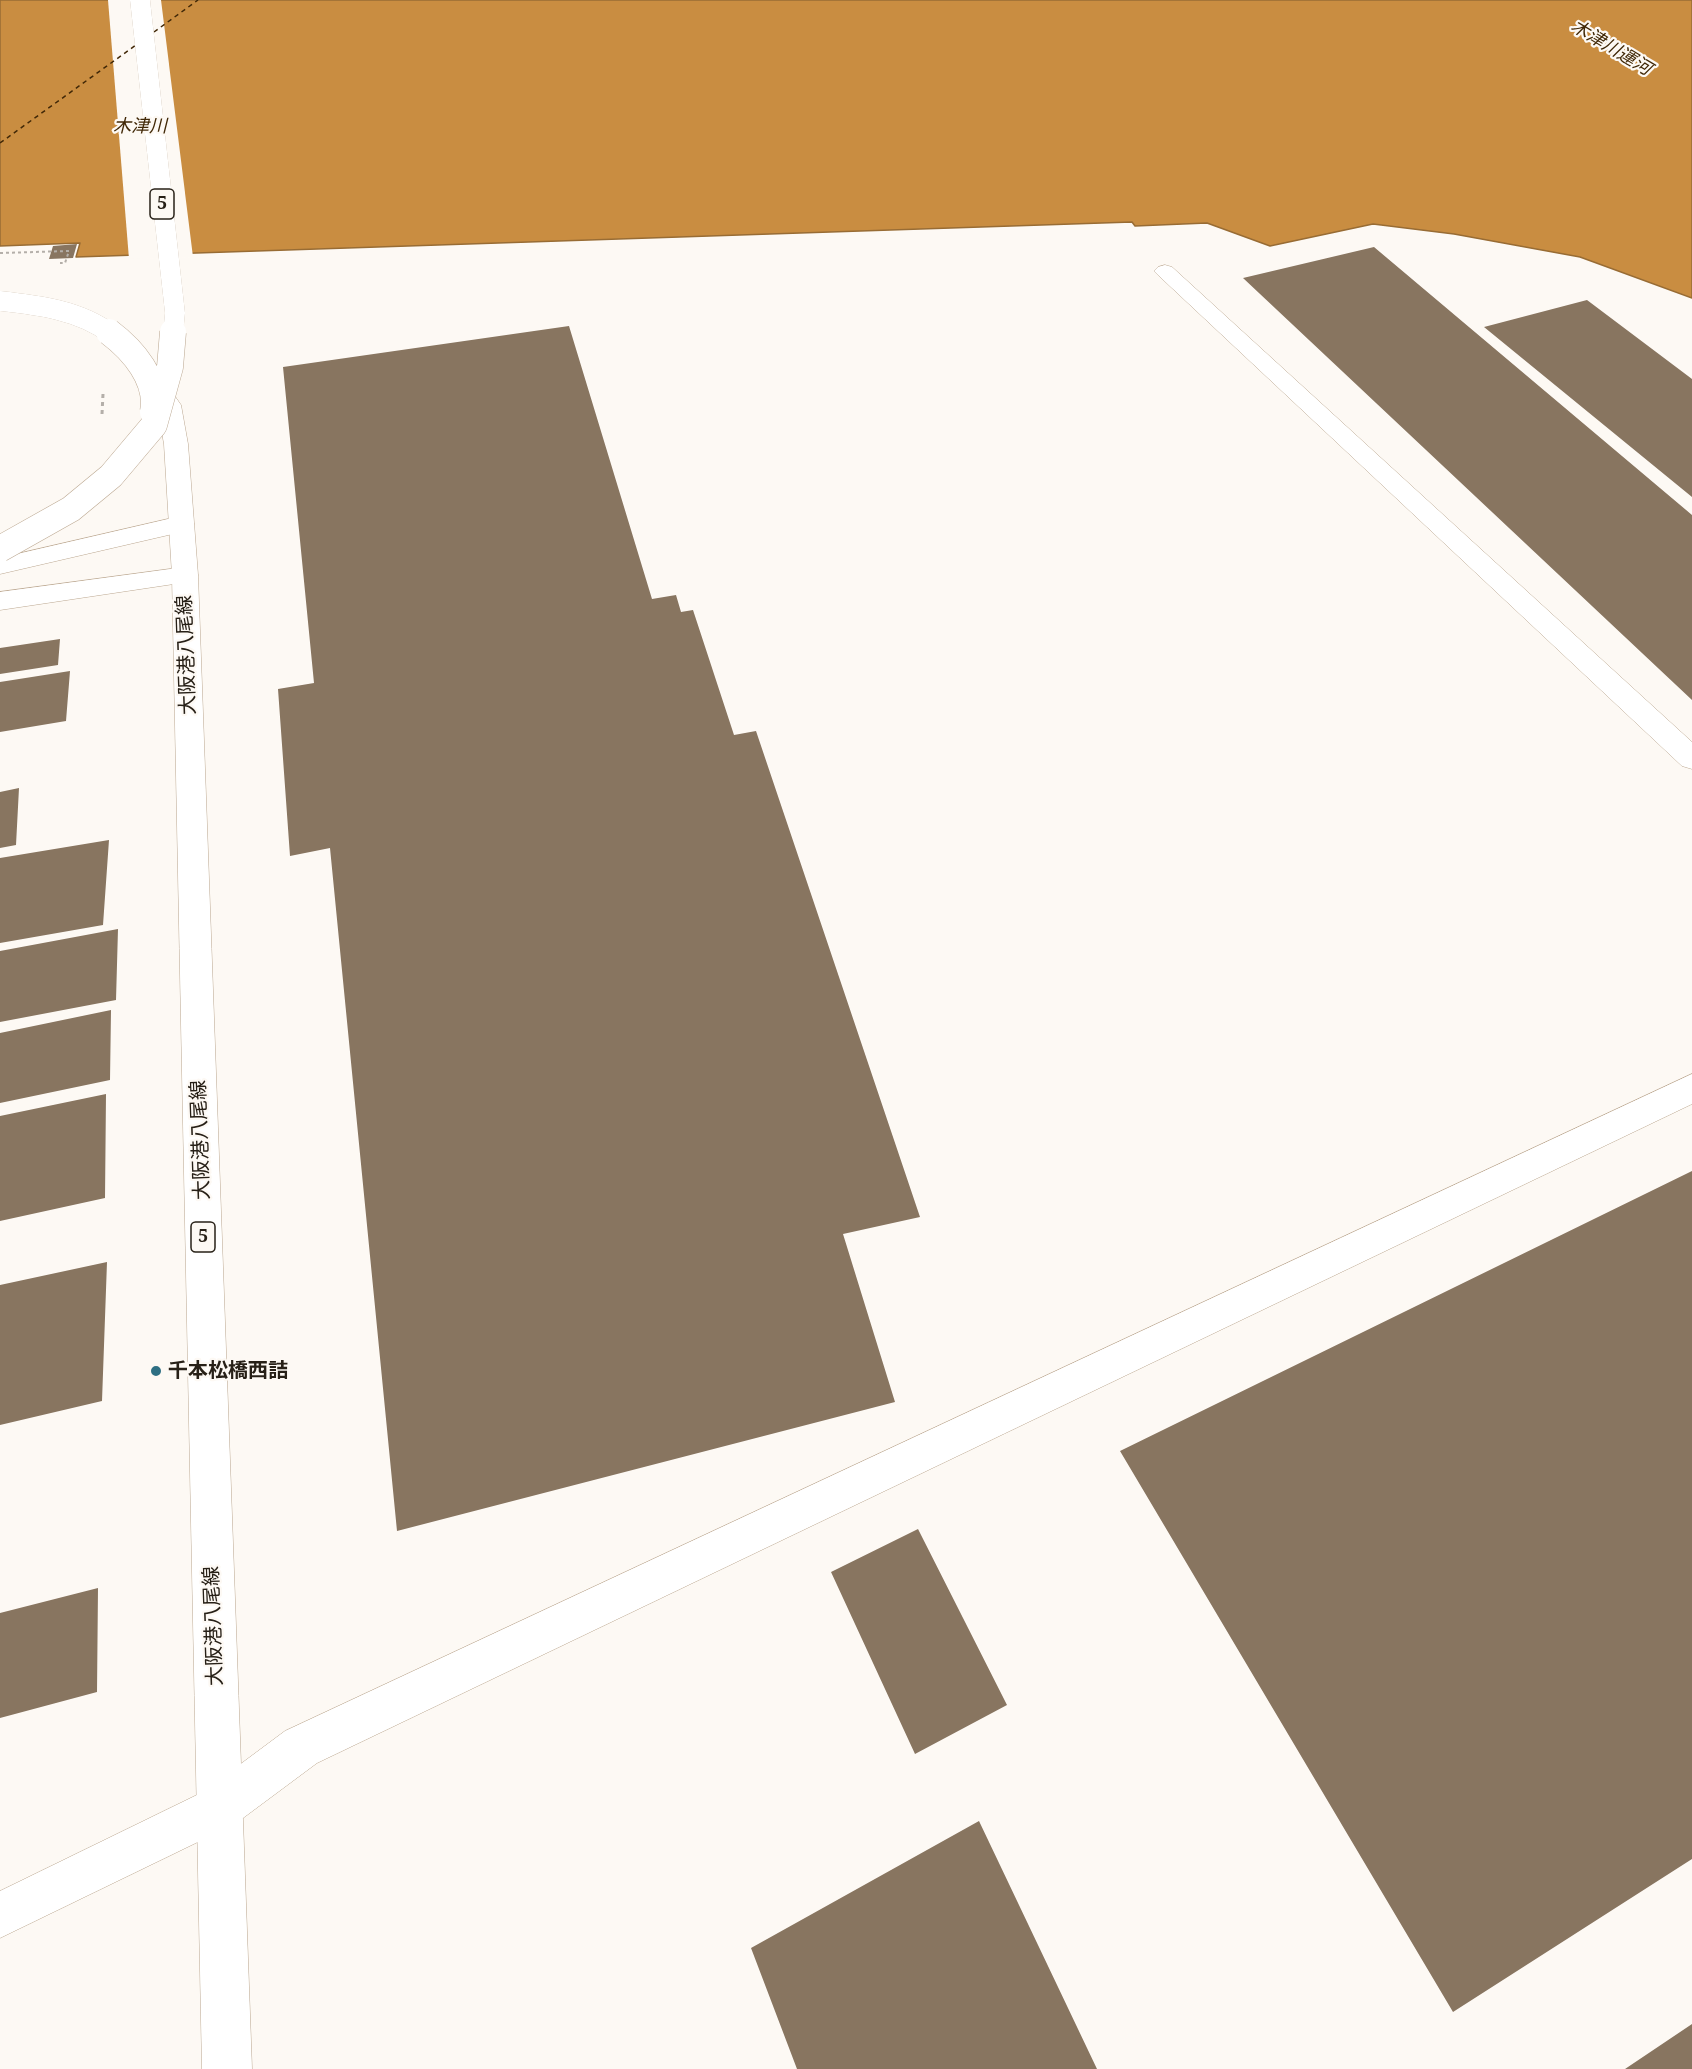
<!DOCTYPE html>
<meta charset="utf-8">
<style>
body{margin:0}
canvas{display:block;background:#fdf9f4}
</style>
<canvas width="1692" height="2069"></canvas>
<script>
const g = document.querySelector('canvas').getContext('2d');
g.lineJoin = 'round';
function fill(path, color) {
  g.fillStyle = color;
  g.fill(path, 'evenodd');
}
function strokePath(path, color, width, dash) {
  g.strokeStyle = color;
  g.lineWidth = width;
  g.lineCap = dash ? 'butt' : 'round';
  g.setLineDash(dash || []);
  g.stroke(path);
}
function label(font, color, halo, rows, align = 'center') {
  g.font = font + ' "Noto Serif","Noto Sans JP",serif';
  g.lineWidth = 4.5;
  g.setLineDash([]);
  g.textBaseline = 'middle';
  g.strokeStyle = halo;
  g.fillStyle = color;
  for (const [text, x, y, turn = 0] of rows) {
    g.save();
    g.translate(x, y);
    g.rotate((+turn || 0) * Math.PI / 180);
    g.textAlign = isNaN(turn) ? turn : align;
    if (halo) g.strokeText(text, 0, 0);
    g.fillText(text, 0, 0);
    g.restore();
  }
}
const water = new Path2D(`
 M0 0H1692V298L1580 257 1454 234 1373 224 1270 246 1207 223 1135 226 1132 222 76 257 80 243 0 246Z`);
fill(water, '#c98d41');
strokePath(water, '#986c34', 1.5);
fill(new Path2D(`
 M108 0H161L193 257 129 259Z`), '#fdf9f4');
strokePath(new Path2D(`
 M154 32 198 0
 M0 143 136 45`), '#412807', 1.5, [4.5, 4]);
fill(new Path2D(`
 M77 244 73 258 49 259 53 246Z
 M1374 247 1692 515V700L1243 278Z
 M1587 300 1692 379V497L1484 327Z
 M569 326 652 599 676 595 681 612 693 610 734 735 756 731 920 1217 843 1234 895 1402 397 1531 330 848 290 856 278 689 314 683 283 367Z
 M60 639 58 665 0 674V648Z
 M70 671 66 721 0 732V682Z
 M19 788 16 845 0 848V792Z
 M109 840 103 925 0 943V858Z
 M118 929 116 1000 0 1022V951Z
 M111 1010 110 1080 0 1103V1033Z
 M106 1094 105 1198 0 1221V1116Z
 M1692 1171V1859L1453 2012 1120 1451Z
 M107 1262 102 1401 0 1425V1285Z
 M918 1529 1007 1705 915 1754 831 1572Z
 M98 1588 97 1692 0 1718V1613Z
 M979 1821 1097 2069H797L751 1948Z
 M1692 2024V2069H1625Z`), '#887560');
const minor = new Path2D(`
 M1692 1074V1104L317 1763 235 1824 0 1938V1891L203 1792 285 1731Z`);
const tertiary = new Path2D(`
 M1165 265 1172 267 1692 742V769L1682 766 1158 275 1154 271 1158 267Z
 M181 516 190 518 194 524 190 530 0 574V558Z
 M185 567 194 569 198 575 194 581 0 610V592Z`);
const primary = new Path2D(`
 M148 367 156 369 181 405 188 444 198 575 252 2069H202L172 575 164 444 157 405 137 374 140 369Z`);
strokePath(minor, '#bba790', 1);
strokePath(tertiary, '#bba790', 1);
strokePath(primary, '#bba790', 1);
strokePath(new Path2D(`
 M0 253 69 251 65 263H60`), '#b4afa9', 2, [3, 3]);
strokePath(new Path2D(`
 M102 414 103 394`), '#b4afa9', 3, [4, 4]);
fill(minor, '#fff');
fill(tertiary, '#fff');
fill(primary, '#fff');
const primaryBridgeFar1 = new Path2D(`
 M140 0 175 313 173 334
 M0 301C37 305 80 310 111 334`);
const primaryBridge = new Path2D(`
 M109 332C133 350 159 380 153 412
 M0 549 71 509 111 476 154 425 170 367 173 332`);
strokePath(primaryBridgeFar1, '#bba790', 20, []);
strokePath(primaryBridge, '#bba790', 27, []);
strokePath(primaryBridgeFar1, '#fff', 20);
strokePath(primaryBridge, '#fff', 26);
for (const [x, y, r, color] of [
 [156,1371,6,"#2e6f83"]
]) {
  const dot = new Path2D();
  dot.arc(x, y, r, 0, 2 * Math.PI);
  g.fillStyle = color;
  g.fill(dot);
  strokePath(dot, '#fdf9f4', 2);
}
label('italic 18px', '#412807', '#fdf9f4', [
 ["木津川運河",1611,48,31],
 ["木津川",140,127]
]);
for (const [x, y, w] of [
 [162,204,24],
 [203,1237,24]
]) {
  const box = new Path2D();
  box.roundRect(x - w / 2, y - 15, w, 30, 4.5);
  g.fillStyle = '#fdf9f4';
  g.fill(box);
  strokePath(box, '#272017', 1.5);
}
label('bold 18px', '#272017', null, [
 ["5",162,204],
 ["5",203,1237]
]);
label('20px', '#272017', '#fdf9f4', [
 ["大阪港八尾線",187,655,-92],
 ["大阪港八尾線",201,1140,-92],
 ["大阪港八尾線",214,1626,-92]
]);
label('bold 20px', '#272017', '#fdf9f4', [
 ["千本松橋西詰",168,1371]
], 'left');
</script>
